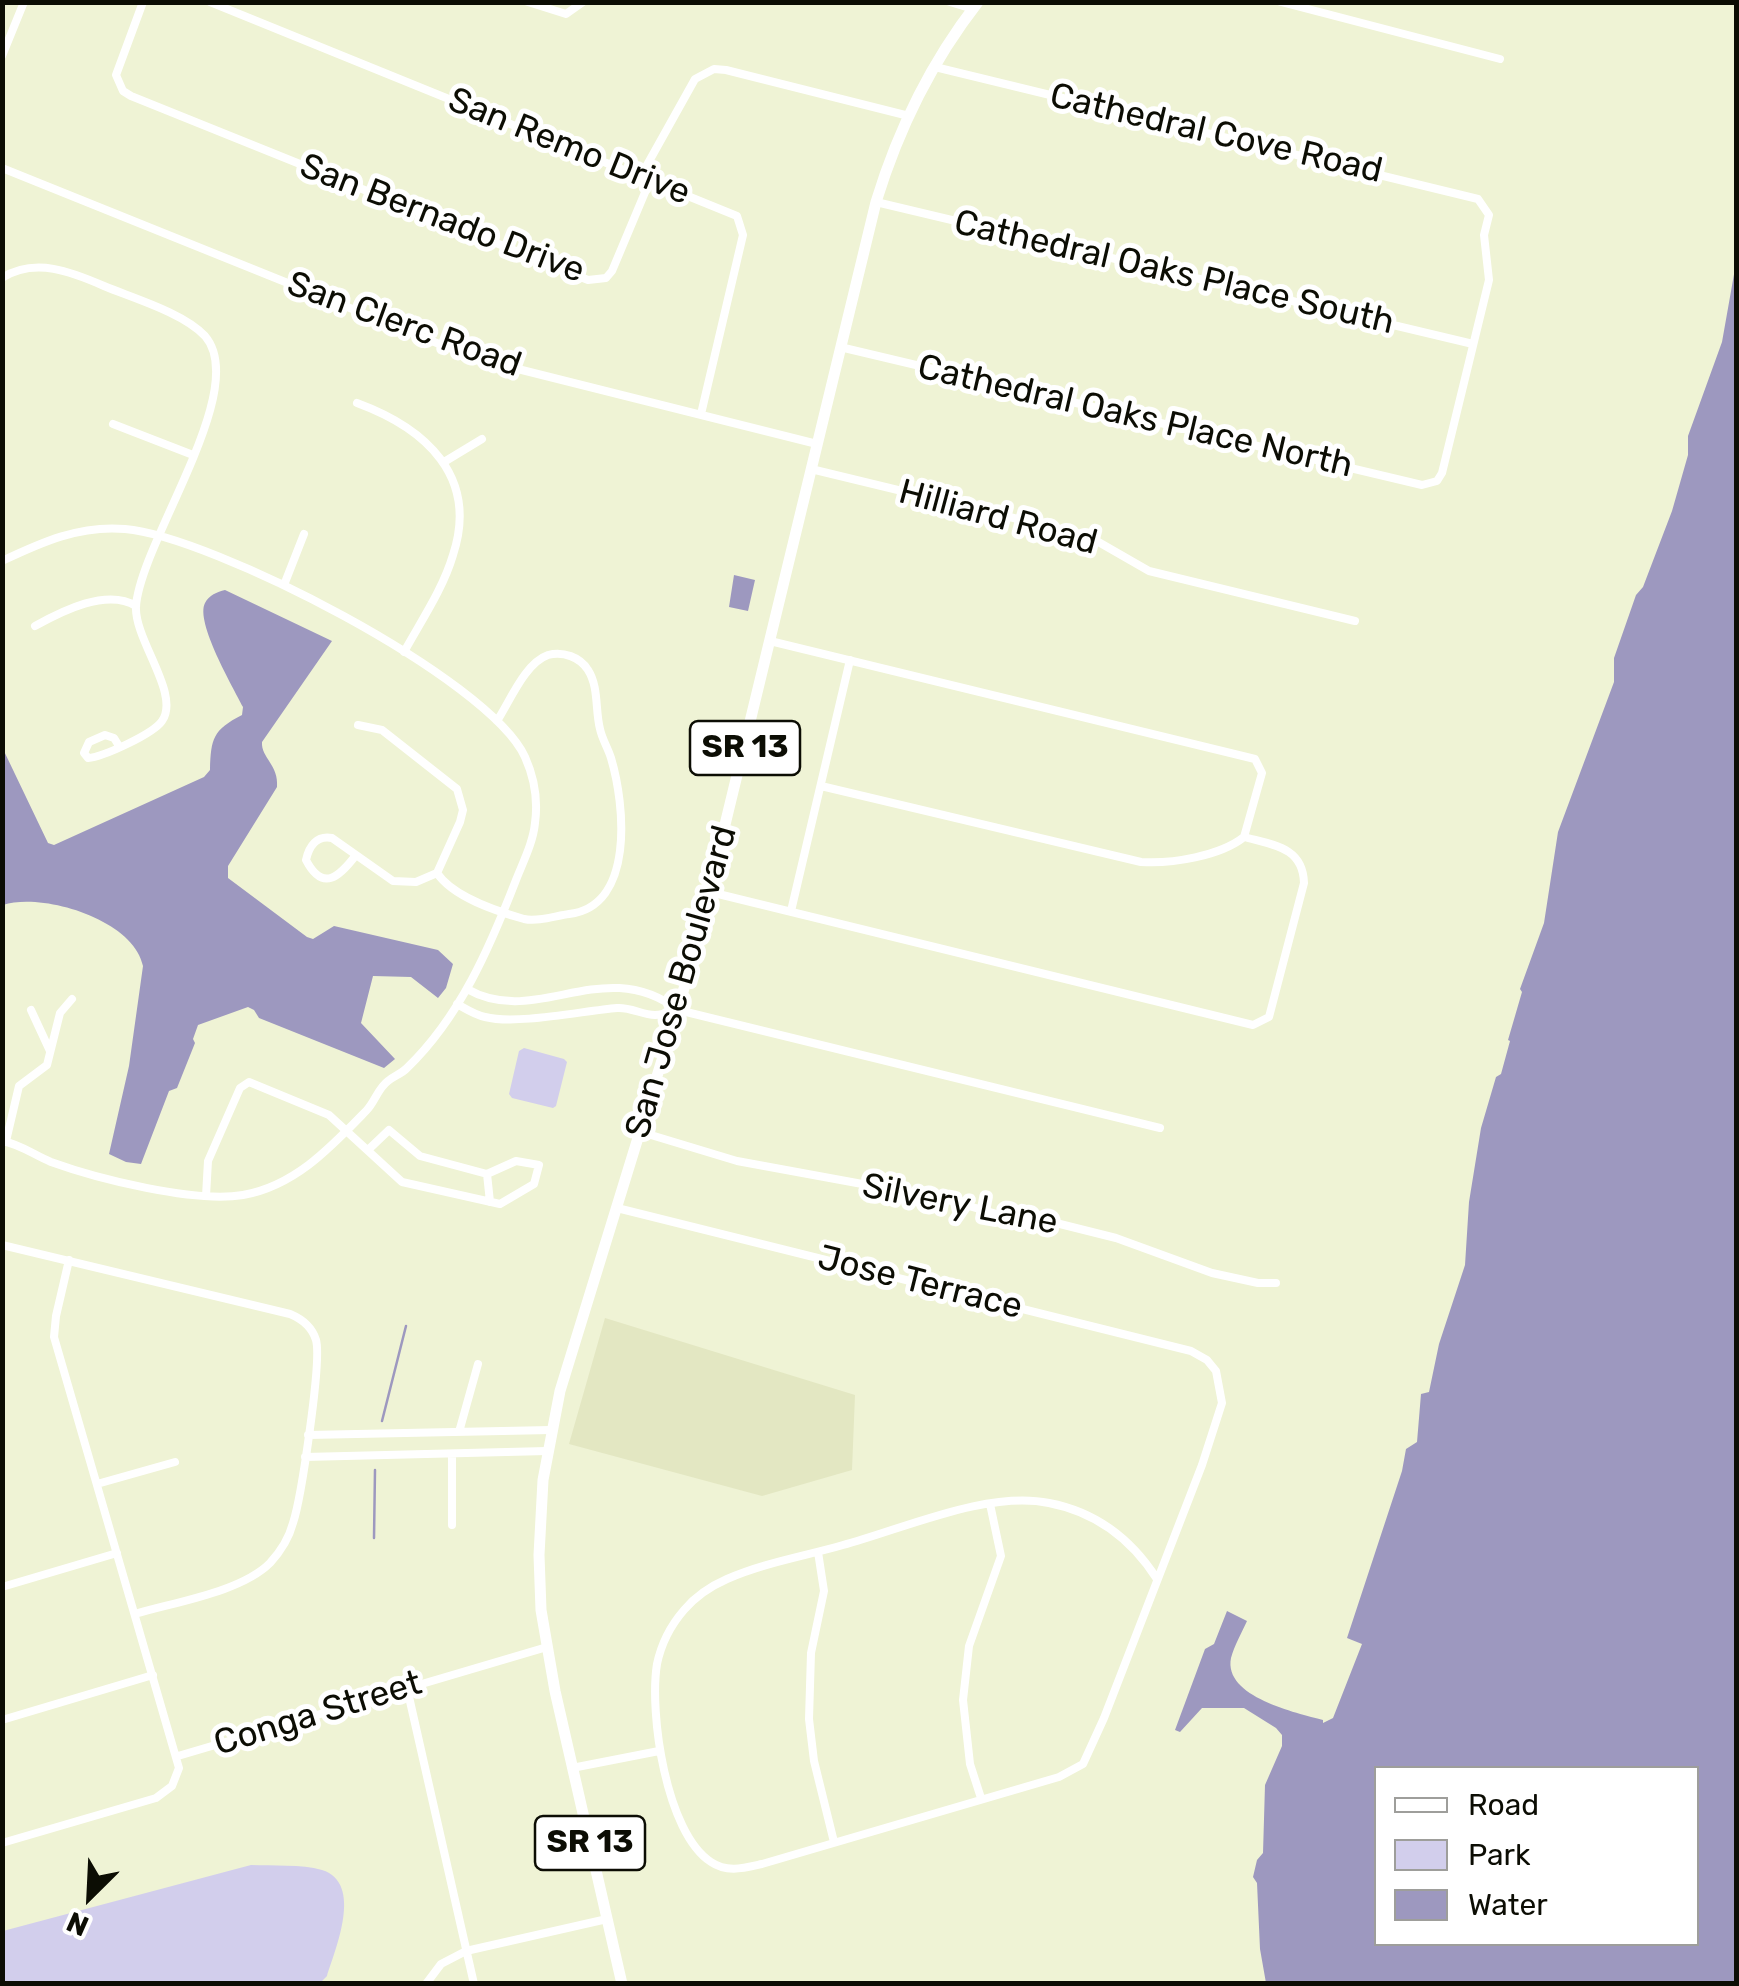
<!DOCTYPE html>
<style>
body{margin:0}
#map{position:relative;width:1739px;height:1986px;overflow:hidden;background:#eff3d5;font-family:Rubik,sans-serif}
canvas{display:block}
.frame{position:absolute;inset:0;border:5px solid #0c0d04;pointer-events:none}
.legend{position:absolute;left:1374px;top:1766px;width:325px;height:180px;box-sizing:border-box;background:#fff;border:2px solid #9e9e9b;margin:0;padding:12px 18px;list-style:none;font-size:30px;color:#0c0d04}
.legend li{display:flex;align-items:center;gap:20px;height:50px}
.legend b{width:50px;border:2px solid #9e9e9b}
.north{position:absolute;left:40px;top:1846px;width:100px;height:100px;-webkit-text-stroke:8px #fff;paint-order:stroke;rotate:204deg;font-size:28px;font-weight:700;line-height:40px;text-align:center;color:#0c0d04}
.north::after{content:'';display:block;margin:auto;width:35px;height:45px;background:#0c0d04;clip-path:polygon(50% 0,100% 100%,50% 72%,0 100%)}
</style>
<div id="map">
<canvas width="1739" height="1986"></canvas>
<div class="frame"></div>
<ul class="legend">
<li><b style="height:12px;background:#fff"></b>Road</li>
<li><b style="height:28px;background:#d2ceec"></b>Park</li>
<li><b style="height:28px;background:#9d98bf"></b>Water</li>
</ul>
<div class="north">N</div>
</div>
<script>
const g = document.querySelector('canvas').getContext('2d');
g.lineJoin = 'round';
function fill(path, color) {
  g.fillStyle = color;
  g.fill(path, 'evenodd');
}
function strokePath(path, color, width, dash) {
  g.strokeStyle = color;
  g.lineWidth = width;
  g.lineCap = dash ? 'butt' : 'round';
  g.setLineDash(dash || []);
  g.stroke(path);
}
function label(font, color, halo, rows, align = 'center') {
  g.font = font + ' Rubik,sans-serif';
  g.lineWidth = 10;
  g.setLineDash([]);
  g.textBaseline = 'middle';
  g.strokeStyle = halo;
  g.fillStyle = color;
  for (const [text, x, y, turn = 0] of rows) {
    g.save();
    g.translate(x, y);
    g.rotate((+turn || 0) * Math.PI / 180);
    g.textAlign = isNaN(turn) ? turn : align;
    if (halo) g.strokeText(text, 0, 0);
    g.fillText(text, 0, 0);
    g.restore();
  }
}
fill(new Path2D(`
 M605 1318 855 1395 852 1470 762 1496 569 1444Z`), '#e3e7c2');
fill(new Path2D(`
 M524 1048 564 1059 567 1062 556 1106 553 1108 512 1098 509 1094 519 1051Z
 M251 1865C273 1866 301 1864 322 1870 364 1883 335 1950 327 1976L320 1983H3V1931Z`), '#d2ceec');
fill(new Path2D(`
 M1736 263V1983H1266L1260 1949 1257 1883 1253 1877 1257 1860 1263 1853 1265 1785 1282 1746V1735L1276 1728 1244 1708H1202L1180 1732 1175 1730 1205 1649 1214 1644 1227 1611 1247 1621C1242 1632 1234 1646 1231 1658 1223 1697 1297 1713 1323 1720V1723L1333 1718 1362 1644 1347 1638 1402 1471 1406 1449 1417 1442 1421 1394 1429 1392 1439 1344 1465 1265 1469 1202 1481 1128 1496 1077 1501 1074 1510 1041 1508 1040 1522 992 1520 989 1544 923 1558 832 1614 682V658L1636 595 1643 587 1672 511 1688 455V436L1722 342ZM1376 1768H1696V1944H1376Z
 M734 575 755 580 748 611 729 607Z
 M225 590 332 641 262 742C261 758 279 765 277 787L228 866V878L307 937 313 939 334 926 438 950 453 964 446 988 438 998 411 977 373 976 361 1023 395 1059 384 1068 259 1018 254 1010 248 1007 198 1025 193 1039 195 1043 177 1088 169 1091 141 1164 126 1162 109 1154 129 1066 143 966C134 920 43 892 3 905V749L48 843 54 845 204 777 210 770C211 738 213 730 242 715L243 707C233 687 195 622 205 603 209 595 217 592 225 590Z`), '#9d98bf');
strokePath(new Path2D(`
 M382 1421 406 1326
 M374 1538 375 1470`), '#9d98bf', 2.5);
strokePath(new Path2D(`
 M143 2 116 75 123 91 131 96 588 280 606 278 612 271 646 190 647 165 695 79 714 69 726 70 909 116
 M210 2 737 216 743 235 701 414
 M528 2 566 14 583 2
 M950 2 973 9
 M1281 2 1500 59
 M2 56 24 2
 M2 168 474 358 817 444
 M876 202 1473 344
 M2 278C35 257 72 272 104 286 133 298 184 313 205 336 251 389 141 541 136 606 134 640 181 694 162 721 153 734 103 757 88 758L84 753 89 742 105 735 114 738 119 746
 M840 347 1422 485 1437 481 1442 473 1489 280 1484 235 1489 215 1478 199 935 67
 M357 403C425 428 479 476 453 555 443 589 421 621 404 652
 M113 424 193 455
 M444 462 482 439
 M811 469 1088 536 1149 571 1355 621
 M2 561C42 542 80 525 125 529 211 536 489 678 525 757 534 777 538 801 535 823 533 843 523 862 516 880 490 947 460 1017 407 1068 401 1074 394 1076 388 1081 378 1088 375 1102 366 1111 331 1147 295 1186 243 1195 194 1203 98 1179 51 1162 34 1155 20 1144 2 1141
 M284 585 304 534
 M35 626C62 611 107 588 136 606
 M770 641 1255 759 1262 773 1244 837
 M358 725 382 730 457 789 463 810 460 822 437 873
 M821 786 1141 862C1172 864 1220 856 1244 837
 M356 855C340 876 323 893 306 860 309 846 317 835 332 838L393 881 416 882 437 873
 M437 873C453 897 496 911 524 919 538 922 555 916 569 914 635 906 625 805 611 758 608 748 602 739 600 729 595 710 599 687 588 670 580 657 563 651 548 655 525 663 510 701 497 721
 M710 892 1253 1025 1269 1017 1304 883C1303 847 1273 845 1244 837
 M791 911 850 660
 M467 989C537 1029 603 953 678 1010L1160 1128
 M457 1004C466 1009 475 1015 485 1017 517 1025 582 1011 617 1008 631 1007 642 1015 655 1015 662 1015 671 1012 678 1010
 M31 1010 50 1051
 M641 1132 737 1161 944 1199 1004 1216 1044 1220 1116 1238 1212 1273 1258 1283H1276
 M6 1141 19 1086 47 1065 60 1013 72 999
 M487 1174 490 1202
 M206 1196 208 1161 240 1088 249 1082 329 1115 402 1182 500 1204 534 1184 539 1165 516 1161 487 1174 420 1156 389 1130 368 1150
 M617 1208 1191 1351 1207 1360 1216 1371 1222 1403 1202 1465 1104 1718 1083 1764 1059 1777 762 1864C744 1868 727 1873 711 1862 666 1833 649 1713 657 1664 661 1645 671 1625 684 1610 695 1597 711 1586 727 1579 763 1563 805 1556 843 1545 903 1529 988 1490 1049 1503 1096 1512 1132 1540 1157 1579
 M2 1245 290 1314C302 1319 312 1327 316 1340 322 1361 301 1499 293 1523 289 1538 281 1551 270 1563 241 1592 175 1602 135 1614
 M459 1432 478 1364
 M308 1435 551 1430
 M305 1457 547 1451
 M97 1484 175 1462
 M452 1525V1454
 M818 1552 824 1591 811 1653 809 1719 814 1761 834 1842
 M2 1587 117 1553
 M407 1688 474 1984
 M2 1720 153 1675
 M178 1756 547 1647
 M572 1768 659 1751
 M981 1798 970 1764 963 1700 969 1646 1001 1556 990 1504
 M2 1843 156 1798 172 1786 179 1768 54 1337 56 1316 69 1260
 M426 1984 441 1964 466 1951 607 1919`), '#fff', 8);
strokePath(new Path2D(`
 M622 1984 555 1691 541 1610 539 1555 543 1480 560 1391 690 969 876 202C898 130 932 61 978 2`), '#fff', 11);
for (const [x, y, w] of [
 [745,748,110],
 [590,1843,110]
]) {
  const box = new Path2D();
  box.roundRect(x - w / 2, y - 27, w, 54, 8);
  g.fillStyle = '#fff';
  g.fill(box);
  strokePath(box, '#0c0d04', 2.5);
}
label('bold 32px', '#0c0d04', null, [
 ["SR 13",745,748],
 ["SR 13",590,1843]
]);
label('35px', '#0c0d04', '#fff', [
 ["Cathedral Cove Road",1216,134,13],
 ["San Remo Drive",569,147,22],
 ["San Bernado Drive",442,219,21],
 ["Cathedral Oaks Place South",1174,273,13],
 ["San Clerc Road",404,325,20],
 ["Cathedral Oaks Place North",1135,417,13],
 ["Hilliard Road",998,518,15],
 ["San Jose Boulevard",682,982,-74],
 ["Silvery Lane",960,1205,11],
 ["Jose Terrace",920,1283,14],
 ["Conga Street",318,1714,-17]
]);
</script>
